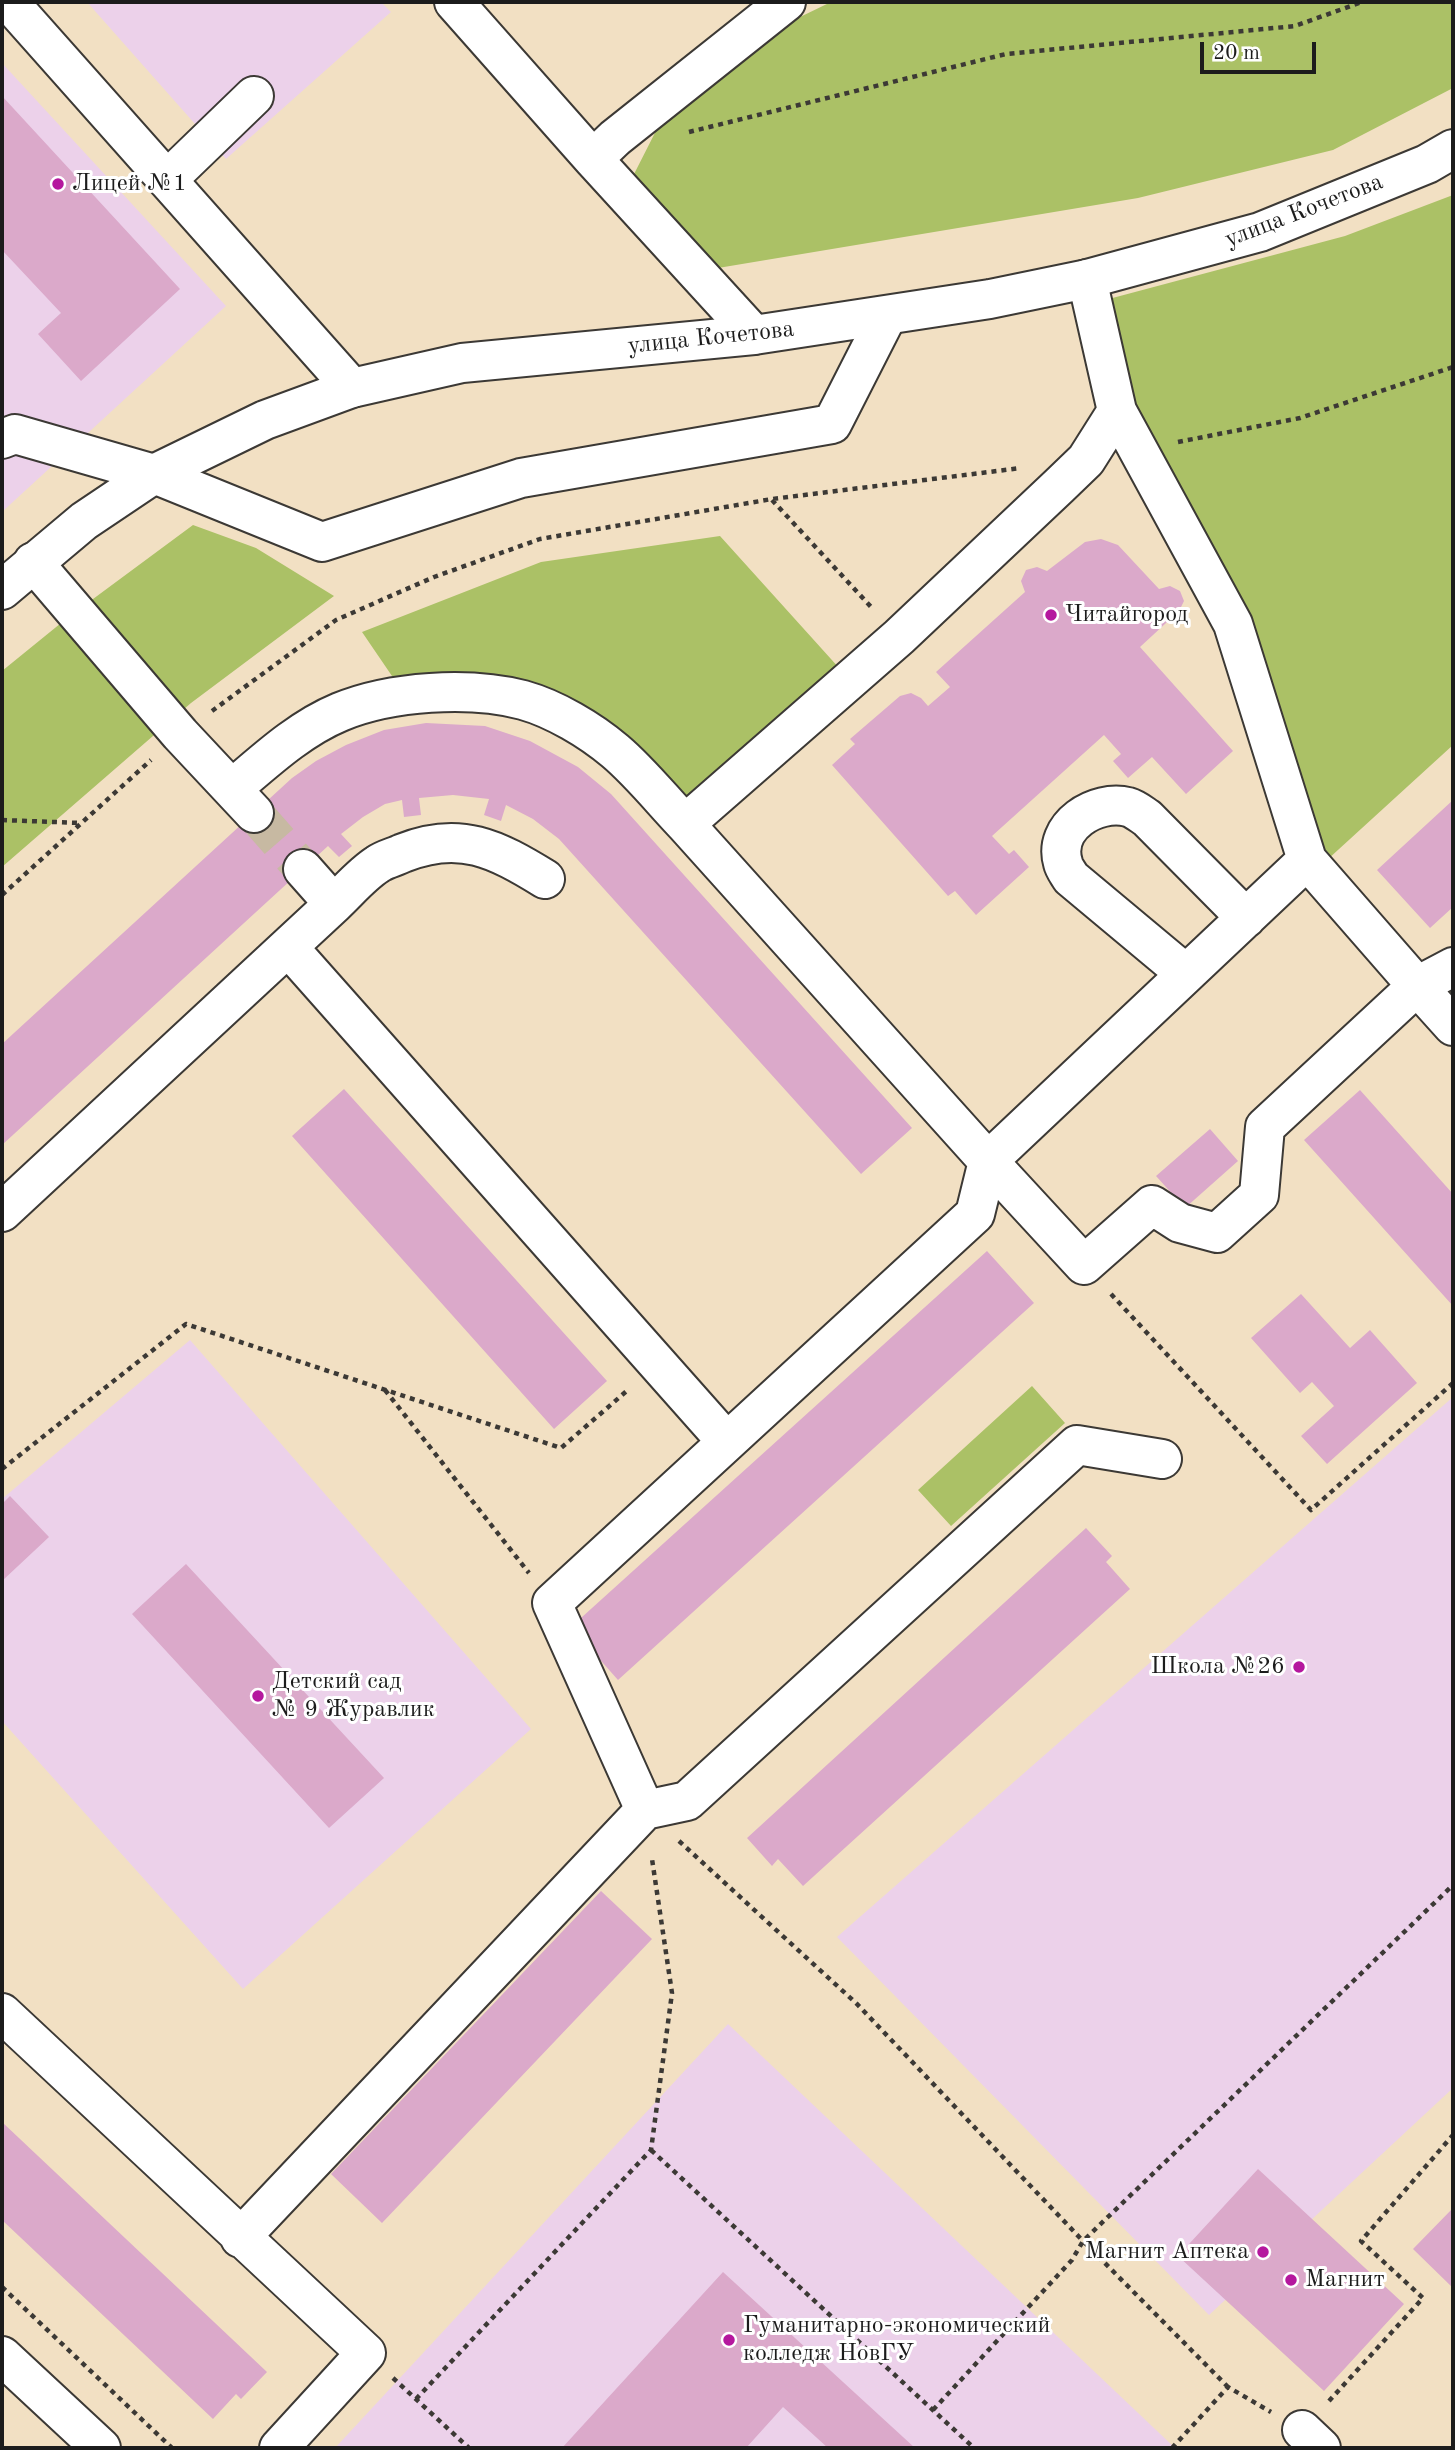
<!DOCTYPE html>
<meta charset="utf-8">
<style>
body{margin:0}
#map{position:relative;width:1455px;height:2450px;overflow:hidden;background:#f2e0c3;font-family:"Old Standard TT",serif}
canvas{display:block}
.frame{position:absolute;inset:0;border:4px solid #1c1c1c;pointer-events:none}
.scale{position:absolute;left:1200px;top:42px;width:116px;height:32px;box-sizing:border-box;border:4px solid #1c1c1c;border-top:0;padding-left:9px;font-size:21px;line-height:24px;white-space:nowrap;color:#1c1c1c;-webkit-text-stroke:5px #fff;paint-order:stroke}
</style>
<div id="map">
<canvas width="1455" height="2450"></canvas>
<div class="frame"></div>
<div class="scale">20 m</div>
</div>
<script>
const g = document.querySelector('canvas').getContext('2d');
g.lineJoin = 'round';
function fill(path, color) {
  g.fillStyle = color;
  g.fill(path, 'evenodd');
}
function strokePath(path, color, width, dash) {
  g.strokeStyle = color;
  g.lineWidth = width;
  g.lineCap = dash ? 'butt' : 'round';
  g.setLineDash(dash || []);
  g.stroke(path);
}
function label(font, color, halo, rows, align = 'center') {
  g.font = font + ' "Old Standard TT",serif';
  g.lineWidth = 6;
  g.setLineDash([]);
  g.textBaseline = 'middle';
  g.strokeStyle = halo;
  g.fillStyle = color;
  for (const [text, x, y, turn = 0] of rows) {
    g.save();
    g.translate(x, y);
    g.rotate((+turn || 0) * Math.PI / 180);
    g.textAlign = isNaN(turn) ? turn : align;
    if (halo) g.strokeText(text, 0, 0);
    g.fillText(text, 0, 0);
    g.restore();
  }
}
fill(new Path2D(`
 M87 2H381L391 12 226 159Z
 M2 63 226 306 2 512Z
 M190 1340 531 1729 243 1989 2 1721V1499Z
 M1453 1397V2088L1209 2315 837 1937Z
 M728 2024 1175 2448H335Z`), '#ecd1ea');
fill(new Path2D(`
 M831 2H1453V88L1333 150 1138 198 712 269 630 182 663 117 765 34Z
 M1453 195V745L1327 860 1143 435 1105 300 1345 236Z
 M193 525 256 548 334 596 191 703 2 867V671L66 619Z
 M720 536 840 669 685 800 612 723 529 683 392 676 362 632 541 562Z
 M1032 1386 1065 1423 951 1526 918 1490Z`), '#abc166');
fill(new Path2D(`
 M2 96 180 289 81 381 38 334 61 313 2 250Z
 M1101 539 1118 545 1159 589 1170 586 1180 591 1184 601 1179 611 1140 647 1233 751 1186 794 1152 757 1128 778 1113 761 1121 754 1104 735 992 836 1009 854 1014 850 1029 867 976 915 955 891 948 896 832 765 855 744 850 739 900 696 911 693 921 698 928 706 950 687 936 672 1025 592 1021 581 1026 570 1037 567 1047 571 1085 542Z
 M426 723 485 726 530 741 578 767 611 794 912 1128 861 1174 559 839 533 819 506 805 501 821 484 815 489 799 453 795 419 798 421 815 404 817 402 800 385 804 363 817 341 834 352 846 339 857 328 846 2 1145V1044L292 778 316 761 346 745 384 730Z
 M1453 800V907L1430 928 1377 870Z
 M344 1089 607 1381 554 1429 292 1136Z
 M1360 1090 1453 1194V1306L1304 1140Z
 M1210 1129 1238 1161 1185 1208 1156 1176Z
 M987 1251 1034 1303 618 1680 571 1627Z
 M1301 1294 1350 1348 1370 1330 1417 1383 1327 1464 1301 1436 1334 1406 1312 1382 1300 1393 1251 1338Z
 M10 1496 49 1537 2 1581V1504Z
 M1086 1528 1112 1556 1106 1562 1130 1589 803 1886 778 1859 772 1866 747 1838Z
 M186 1564 384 1778 329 1828 132 1614Z
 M601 1891 652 1939 382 2223 331 2174Z
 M2 2122 267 2372 241 2399 236 2394 213 2419 2 2220Z
 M1258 2169 1404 2304 1324 2391 1178 2256Z
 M1453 2208V2288L1413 2249Z
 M723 2272 915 2448H828L783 2407 746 2448H562Z`), '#dba9ca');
strokePath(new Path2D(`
 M254 813 303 869`), '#c7b9a2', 38, [38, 19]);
const minor = new Path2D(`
 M9 2 352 388
 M454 2 593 159 754 335
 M593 159 615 138 786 2
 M167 180 254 96
 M1087 279 1117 411 1233 624 1307 860 1417 986 1453 967
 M1117 411 1086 460 1059 486 899 637 685 824 988 1161 1307 860
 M2 439 15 434 154 474 322 542 521 478 832 424 887 316
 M33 562 180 734 254 813
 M232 789C265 761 299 729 340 712 391 691 469 686 523 700 555 709 590 730 615 751 640 772 662 800 685 824
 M334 904C348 891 362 874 378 864 385 859 395 857 403 853 460 830 496 849 545 879
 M288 947 727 1442
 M1186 974 1071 878C1068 873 1064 868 1063 863 1052 826 1096 799 1128 807 1135 809 1141 814 1147 818L1246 918
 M988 1161 1084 1265 1152 1205 1180 1223 1217 1233 1259 1195 1265 1127 1417 986 1453 1026
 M2 1212 334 904 303 869
 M645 1810 552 1603 975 1214 988 1161
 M2 2013 366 2353 279 2448
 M240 2238 645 1810 687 1801 1077 1445 1162 1459
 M2 2356 101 2448
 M1302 2430 1321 2448`);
const major = new Path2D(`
 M2 590 84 521 154 474 265 420 352 388 462 363 754 335 990 299 1087 279 1260 232 1427 164 1453 149`);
strokePath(minor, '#3c3935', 42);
strokePath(major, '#3c3935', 42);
strokePath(new Path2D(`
 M689 132 1006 54 1295 26 1362 2
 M1178 442 1300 418 1453 367
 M772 500 873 609
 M212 711 336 620 434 577 540 539 772 499 1021 468
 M2 820 81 823
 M2 895 151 760
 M1111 1294 1311 1510 1453 1383
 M385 1390 529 1573
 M2 1469 186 1324 561 1448 629 1389
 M679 1841 857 2004 1083 2241 1228 2387
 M651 2150 974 2448
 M2 2287 172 2448
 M393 2378 469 2448
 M416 2399 651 2150 672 1993 652 1859
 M1329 2401 1423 2298 1361 2241 1453 2135
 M933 2410 1072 2260 1083 2241 1453 1885
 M1172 2448 1228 2387 1271 2412`), '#3c3935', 4.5, [5, 5]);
strokePath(minor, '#fff', 38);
strokePath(major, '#fff', 38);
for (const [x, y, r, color] of [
 [58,184,7,"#b5179e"],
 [1051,615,7,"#b5179e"],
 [1299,1667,7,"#b5179e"],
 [258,1696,7,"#b5179e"],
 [1263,2252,7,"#b5179e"],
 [1291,2280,7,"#b5179e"],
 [729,2340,7,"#b5179e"]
]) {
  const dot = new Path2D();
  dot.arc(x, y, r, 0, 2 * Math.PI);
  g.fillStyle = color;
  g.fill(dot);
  strokePath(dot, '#fff', 2.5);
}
label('24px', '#1c1c1c', '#fff', [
 ["Лицей №1",72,184],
 ["Читайгород",1065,615],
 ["Школа №26",1285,1667,"right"],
 ["Детский сад",272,1682],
 ["№ 9 Журавлик",272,1710],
 ["Магнит Аптека",1249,2252,"right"],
 ["Магнит",1305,2280],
 ["Гуманитарно-экономический",743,2326],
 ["колледж НовГУ",743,2354]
], 'left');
label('24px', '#1c1c1c', '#fff', [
 ["улица Кочетова",1304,211,-21],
 ["улица Кочетова",711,338,-6]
]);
</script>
